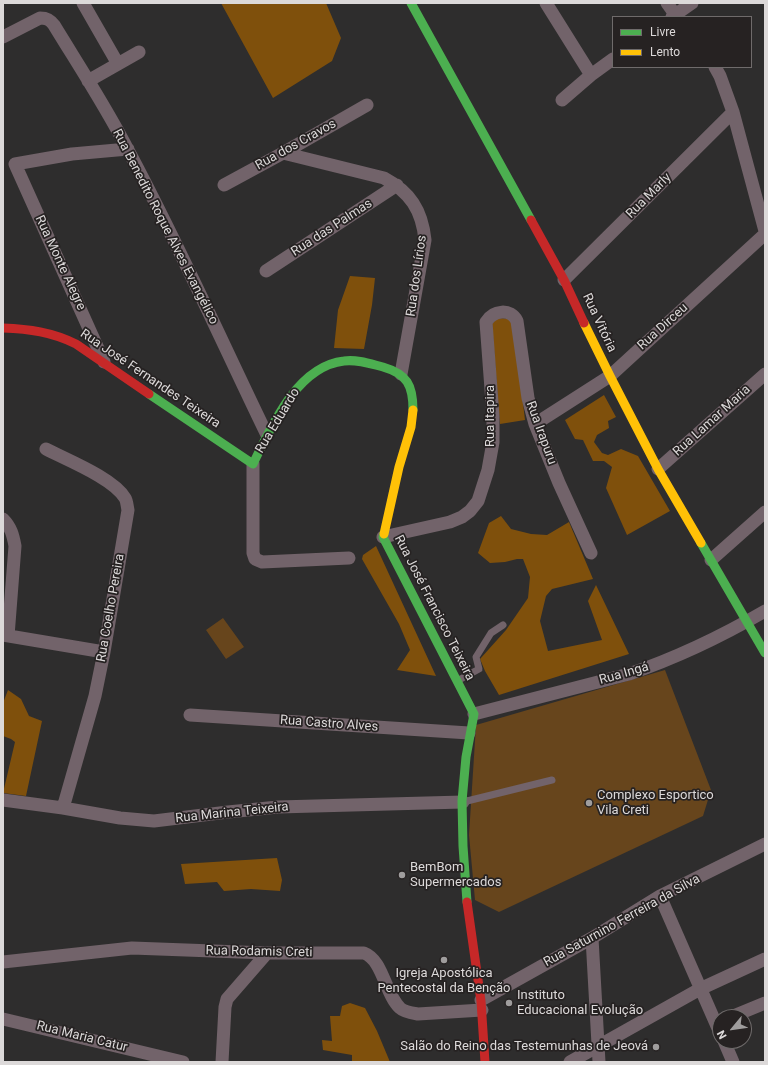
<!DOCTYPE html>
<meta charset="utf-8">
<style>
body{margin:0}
#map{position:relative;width:768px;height:1065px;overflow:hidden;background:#2e2d2d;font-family:Roboto,sans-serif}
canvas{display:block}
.frame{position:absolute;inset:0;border:4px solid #dcd9d9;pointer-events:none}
.legend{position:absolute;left:612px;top:16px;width:140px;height:52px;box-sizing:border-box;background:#262222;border:1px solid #6f6b6b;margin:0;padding:5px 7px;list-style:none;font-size:12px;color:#dcd9d9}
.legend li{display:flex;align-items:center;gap:8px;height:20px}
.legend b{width:20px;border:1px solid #6f6b6b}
.north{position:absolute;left:712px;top:1009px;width:40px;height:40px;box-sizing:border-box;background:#262222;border:1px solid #6f6b6b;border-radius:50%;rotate:241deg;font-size:11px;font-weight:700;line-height:16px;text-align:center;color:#dcd9d9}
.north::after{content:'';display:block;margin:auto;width:14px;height:18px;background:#9f9d9d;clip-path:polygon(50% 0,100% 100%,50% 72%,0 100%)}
</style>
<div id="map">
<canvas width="768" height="1065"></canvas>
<div class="frame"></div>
<ul class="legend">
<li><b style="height:5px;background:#4caf50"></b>Livre</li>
<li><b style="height:5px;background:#ffc107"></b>Lento</li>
</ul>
<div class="north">N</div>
</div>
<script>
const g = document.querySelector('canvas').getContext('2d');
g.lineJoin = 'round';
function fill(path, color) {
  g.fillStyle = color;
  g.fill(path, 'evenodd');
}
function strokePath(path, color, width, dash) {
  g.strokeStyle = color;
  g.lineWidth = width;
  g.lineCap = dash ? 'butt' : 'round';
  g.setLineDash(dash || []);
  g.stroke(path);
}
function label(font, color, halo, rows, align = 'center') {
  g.font = font + ' Roboto,sans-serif';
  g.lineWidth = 3.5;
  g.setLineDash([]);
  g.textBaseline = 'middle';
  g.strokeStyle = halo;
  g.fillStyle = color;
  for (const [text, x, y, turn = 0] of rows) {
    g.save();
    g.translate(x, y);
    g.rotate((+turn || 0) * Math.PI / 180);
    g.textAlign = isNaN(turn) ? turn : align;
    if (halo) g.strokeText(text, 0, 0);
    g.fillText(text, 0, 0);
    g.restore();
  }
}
fill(new Path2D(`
 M223 618 244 647 226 659 206 630Z
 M665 670 711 790 703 816 499 912 475 900 469 835 476 725Z`), '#67451c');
fill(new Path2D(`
 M221 3H326L341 38 332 61 273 98Z
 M350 276 375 278 372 305 364 349 334 348 338 310Z
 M497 318 513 319 525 420 500 424 492 324Z
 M604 395 616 417 608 421 609 428 597 435 594 442 602 453 608 455 621 449 638 456 670 511 627 535 606 488 612 467 604 461H593L583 440 575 439 565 420Z
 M501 516 511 529 531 534 547 535 569 522 593 579 552 589 546 596 540 621 548 651 602 640 588 601 596 585 629 654 499 695 485 671 480 659 506 630 528 598 530 577 523 559H517L505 562 490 563 478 553 489 523Z
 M376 546 436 676 397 670 410 650 399 624 362 559 363 555Z
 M8 690 21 699 29 716 42 721 26 796 3 793 15 742 11 739 3 736V703Z
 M277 858 282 880 280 891 251 889 224 891 217 882 185 884 181 864Z
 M350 1003 365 1008 377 1031 390 1062H352V1055L323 1050 322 1040 332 1041 330 1016H340L342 1006Z`), '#7f500c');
strokePath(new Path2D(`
 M457 681 479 669 476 657 491 633 503 625
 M463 802 552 780`), '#72636a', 7);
strokePath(new Path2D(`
 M83 3 118 64
 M546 3 591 75
 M667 3 677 17
 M672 17 692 3
 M3 37 40 18C47 18 50 20 54 25 79 66 106 107 128 150 178 243 221 340 267 435
 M715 67 720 76 733 112 765 231
 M88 81 139 52
 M562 100 591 75 613 59
 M283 153 384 178C410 192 422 210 425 240L401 374
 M224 185 283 153 367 105
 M266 271 397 185
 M564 280 733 112
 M104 362 15 164 72 154 128 149
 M535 424 610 376 765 234
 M46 449C67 460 113 478 125 498 127 501 127 506 128 510L104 652 95 696 63 808
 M253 464V553L255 559 262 562 349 558
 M658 469 765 374
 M3 519C11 527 13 535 15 546L8 636
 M383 537 450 522 462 517 470 511 478 501 488 470 493 442V416L486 322C493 310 511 308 517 321L528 398 535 424 559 483 591 553
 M711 560 765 512
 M3 635 104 652
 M474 714 629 674C676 658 722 636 765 611
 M190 715 469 733
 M3 800 63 808 120 818 154 821 228 812 278 807 463 802
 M660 896 720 1033
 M592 938 599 1062
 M3 962 132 948 267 953H364C383 960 385 994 400 1008 404 1012 412 1013 418 1014L482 1010
 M481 1000 592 938 660 896 765 844
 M731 1017 765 1003
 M3 1019 183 1062
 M724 1041 733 1062
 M222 1062 225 1007 227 999 267 953
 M570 1062 700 989 765 959`), '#72636a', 13);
strokePath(new Path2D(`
 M411 3 531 220
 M149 394 253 464C271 427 297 366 344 361 357 359 371 364 383 367 407 374 413 385 413 410
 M384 534 383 537 474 714 466 757 462 801 463 846 467 902
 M701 543 765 653`), '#4caf50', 9);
strokePath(new Path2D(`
 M584 323 610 376 658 469 701 543
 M384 534 399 467 411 427 413 410`), '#ffc107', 9);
strokePath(new Path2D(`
 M531 220 564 280 584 323
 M3 328C29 329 52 332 76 344L149 394
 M467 902 481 1001 485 1062`), '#c62828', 9);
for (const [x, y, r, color] of [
 [589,803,4,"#9f9d9d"],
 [402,875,4,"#9f9d9d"],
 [444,960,4,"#9f9d9d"],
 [509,1003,4,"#9f9d9d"],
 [656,1047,4,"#9f9d9d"]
]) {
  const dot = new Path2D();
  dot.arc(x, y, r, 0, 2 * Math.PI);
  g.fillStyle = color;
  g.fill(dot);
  strokePath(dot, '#262222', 1.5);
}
label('13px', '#dcd9d9', '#262222', [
 ["Rua dos Cravos",296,145,-29],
 ["Rua Marly",649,196,-45],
 ["Rua Benedito Roque Alves Evangélico",165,227,63],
 ["Rua das Palmas",332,228,-33],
 ["Rua Monte Alegre",60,263,65],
 ["Rua dos Lírios",417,276,-82],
 ["Rua Vitória",599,323,65],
 ["Rua Dirceu",663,327,-42],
 ["Rua José Fernandes Teixeira",150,379,34],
 ["Rua Itapira",491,416,-90],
 ["Rua Eduardo",278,421,-59],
 ["Rua Lamar Maria",712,421,-42],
 ["Rua Irapuru",541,433,70],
 ["Rua Coelho Pereira",111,608,-80],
 ["Rua José Francisco Teixeira",434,608,63],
 ["Rua Ingá",624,674,-16],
 ["Rua Castro Alves",329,724,4],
 ["Rua Marina Teixeira",232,813,-6],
 ["Rua Saturnino Ferreira da Silva",622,921,-29],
 ["Rua Rodamis Creti",259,952,1],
 ["Rua Maria Catur",82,1037,14]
]);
label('13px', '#dcd9d9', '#262222', [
 ["Complexo Esportico",597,796],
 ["Vila Creti",597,811],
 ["BemBom",410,868],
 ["Supermercados",410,883],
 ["Igreja Apostólica",444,974,"center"],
 ["Pentecostal da Benção",444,989,"center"],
 ["Instituto",517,996],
 ["Educacional Evolução",517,1011],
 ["Salão do Reino das Testemunhas de Jeová",648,1047,"right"]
], 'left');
</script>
